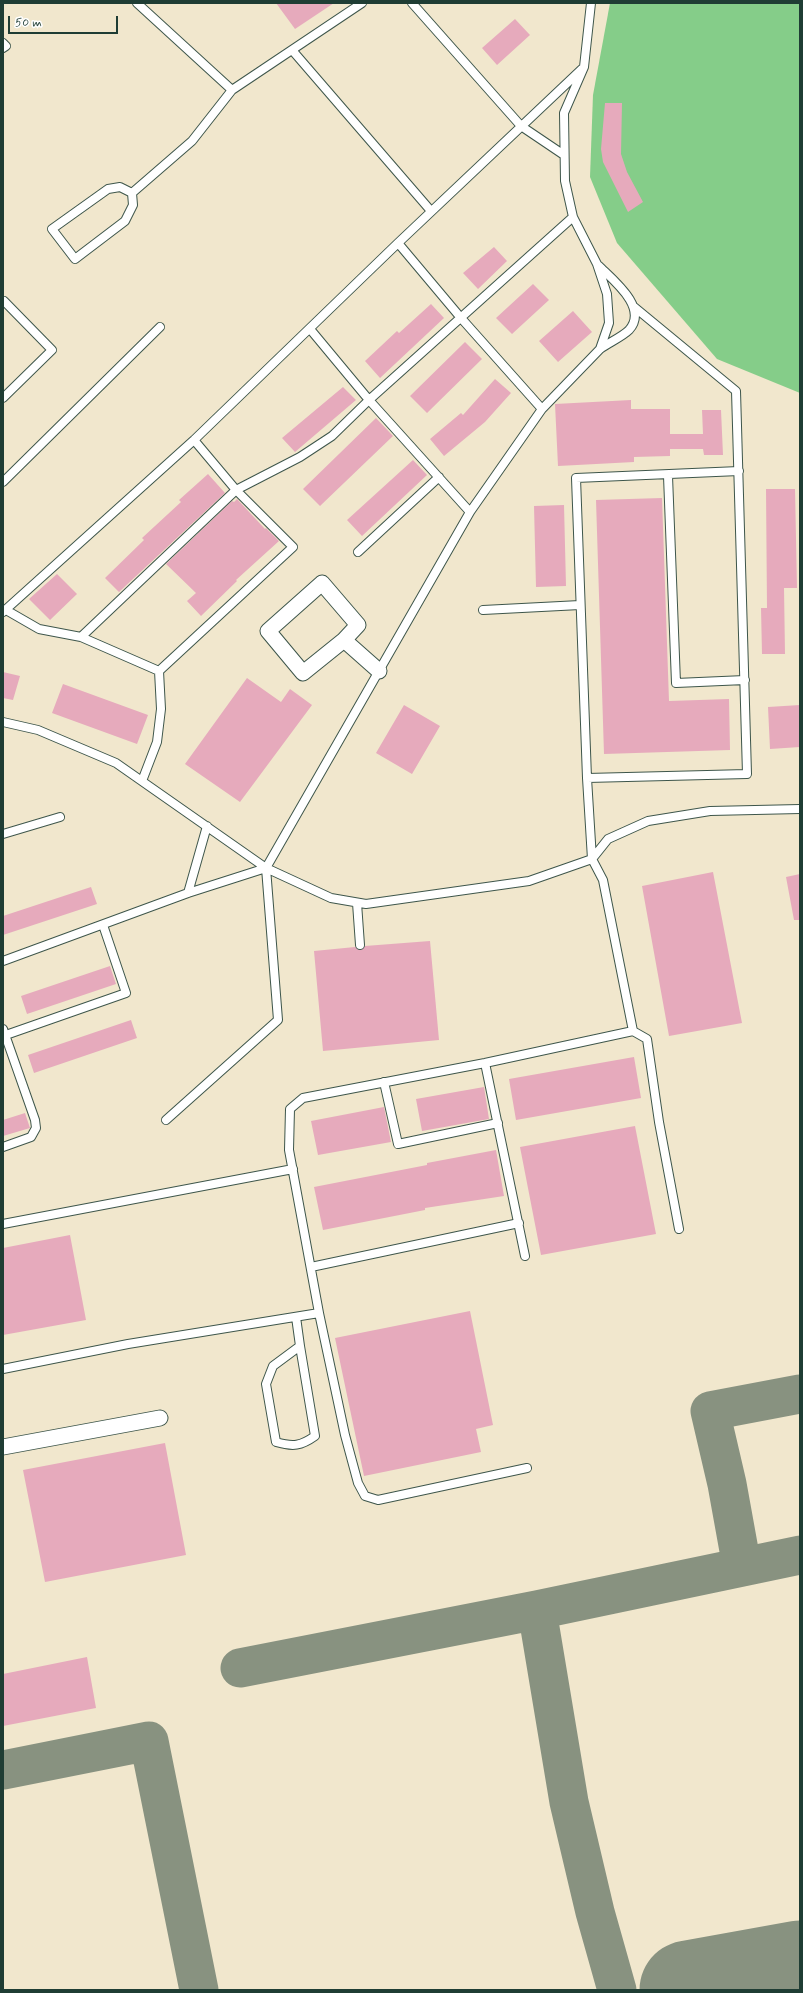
<!DOCTYPE html>
<style>
body{margin:0}
#map{position:relative;width:803px;height:1993px;overflow:hidden;background:#f1e7cd;font-family:Mynerve,sans-serif}
canvas{display:block}
.frame{position:absolute;inset:0;border:4px solid #1f3d34;pointer-events:none}
.scale{position:absolute;left:8px;top:16px;width:110px;height:18px;box-sizing:border-box;border:2px solid #1f3d34;border-top:0;padding-left:5px;font-size:12px;line-height:14px;white-space:nowrap;color:#1f3d34;-webkit-text-stroke:3px #fff;paint-order:stroke}
</style>
<div id="map">
<canvas width="803" height="1993"></canvas>
<div class="frame"></div>
<div class="scale">50 m</div>
</div>
<script>
const g = document.querySelector('canvas').getContext('2d');
g.lineJoin = 'round';
function fill(path, color) {
  g.fillStyle = color;
  g.fill(path, 'evenodd');
}
function strokePath(path, color, width, dash) {
  g.strokeStyle = color;
  g.lineWidth = width;
  g.lineCap = dash ? 'butt' : 'round';
  g.setLineDash(dash || []);
  g.stroke(path);
}
fill(new Path2D(`
 M610 3H800V393L717 359 617 243 590 177 593 95Z`), '#85cd89');
strokePath(new Path2D(`
 M742 1567 727 1484 710 1411 800 1394
 M537 1610 569 1802 595 1912 617 1990
 M240 1668 537 1610 800 1555
 M3 1770 149 1741 199 1990`), '#889280', 39);
strokePath(new Path2D(`
 M689 1990 800 1970`), '#889280', 99);
fill(new Path2D(`
 M276 3H334L295 29Z
 M515 19 530 35 497 65 482 48Z
 M605 103H622L621 154 627 172 643 202 628 212 603 162 601 149Z
 M494 247 507 261 478 289 463 273Z
 M533 284 549 300 512 334 496 318Z
 M431 304 444 318 380 378 365 361 397 331 399 333Z
 M573 311 592 332 558 362 539 341Z
 M465 342 482 359 427 413 410 396Z
 M495 379 511 393 485 422 444 456 430 439 461 413 463 415Z
 M343 387 356 400 295 452 282 438Z
 M631 400V409H670V434H703L702 410H721L723 455H704L703 449H670V456L634 457V462L558 466 555 404Z
 M376 418 393 436 320 506 303 489Z
 M413 460 427 475 362 536 347 520Z
 M208 474 225 493 119 592 105 578 144 540 142 538 181 502 179 500Z
 M766 489H795L797 588H784L785 654H762L761 608H767Z
 M662 498 669 701 729 699 730 750 604 754 596 500Z
 M237 499 265 529 266 528 279 541 236 580 237 581 201 616 187 601 196 593 166 564 232 501 234 502Z
 M564 505 566 586 536 587 534 506Z
 M57 574 77 594 50 620 29 599Z
 M3 672 20 676 13 700 3 698Z
 M247 678 281 702 290 689 312 705 240 802 185 764Z
 M63 684 148 715 137 744 52 713Z
 M404 705 440 726 412 774 376 753Z
 M800 705V747L770 749 768 707Z
 M713 872 742 1023 669 1036 642 886Z
 M800 874V920H794L786 877Z
 M91 887 97 904 3 935V916Z
 M430 941 439 1040 323 1051 314 951 355 947 361 950 365 946Z
 M110 966 116 984 27 1014 21 996Z
 M131 1020 137 1038 34 1073 28 1055Z
 M634 1057 641 1098 516 1120 509 1079Z
 M484 1087 489 1119 422 1131 416 1099Z
 M384 1107 391 1142 318 1155 311 1121Z
 M25 1113 30 1128 3 1136V1120Z
 M635 1126 656 1234 541 1255 520 1147Z
 M496 1150 504 1196 425 1208V1210L323 1230 314 1187 427 1165V1163Z
 M70 1235 86 1320 3 1335V1248Z
 M470 1311 493 1425 476 1429 481 1452 364 1476 335 1338Z
 M165 1443 186 1555 45 1582 23 1470Z
 M87 1657 96 1708 3 1726V1674Z`), '#e6aabc');
const service = new Path2D(`
 M137 3 232 90
 M412 3 521 126 564 155
 M3 43 6 46 3 48
 M292 50 431 211
 M120 187 132 193 133 205 125 221 75 259 52 229 108 189Z
 M132 193 192 141 232 90 362 3
 M398 243 461 318 542 409
 M599 266C613 280 649 308 629 330 622 337 608 343 600 349
 M3 302 4 301 52 350 3 398
 M310 329 369 400 470 512
 M668 476 676 683 745 680
 M3 482 160 327
 M358 552 439 477
 M6 610 39 629 81 637 159 671 161 709 157 742 142 781
 M483 610 580 605
 M3 612 194 440 398 243 582 69
 M81 637 236 490 300 457 332 436 369 400 573 217
 M159 671 293 547 236 490 194 440
 M3 722 38 730 116 763 266 868 331 898 366 904 529 881 592 859 608 839 648 821 710 811 800 809
 M587 778 747 774 736 391 633 306
 M3 834 60 817
 M188 893 207 826
 M357 903 360 945
 M3 961 188 893 266 868 470 512 542 409 600 349 609 323 607 294 597 264 573 217 565 181 564 113 584 67 591 3
 M3 1029 35 1120 36 1128 31 1137 3 1147
 M633 1031 647 1039 659 1122 679 1229
 M3 1036 126 993 103 925
 M485 1063 525 1256
 M384 1082 398 1144 498 1123
 M166 1120 278 1020 266 868
 M3 1224 293 1169
 M311 1267 519 1223
 M319 1313 345 1435 358 1483 365 1496 378 1500 527 1468
 M296 1317 300 1346 273 1366 266 1384 276 1442C293 1447 301 1446 315 1436L300 1346
 M3 1369 128 1344 319 1313 289 1150 290 1109 303 1098 485 1063 633 1031 603 880 592 859 587 778 576 478 739 471`);
const minor = new Path2D(`
 M344 640 358 625 322 583 268 631 303 673 344 640 379 671
 M3 1447 160 1418`);
strokePath(service, '#3e564b', 10);
strokePath(minor, '#3e564b', 17);
strokePath(service, '#fff', 8);
strokePath(minor, '#fff', 15);
</script>
